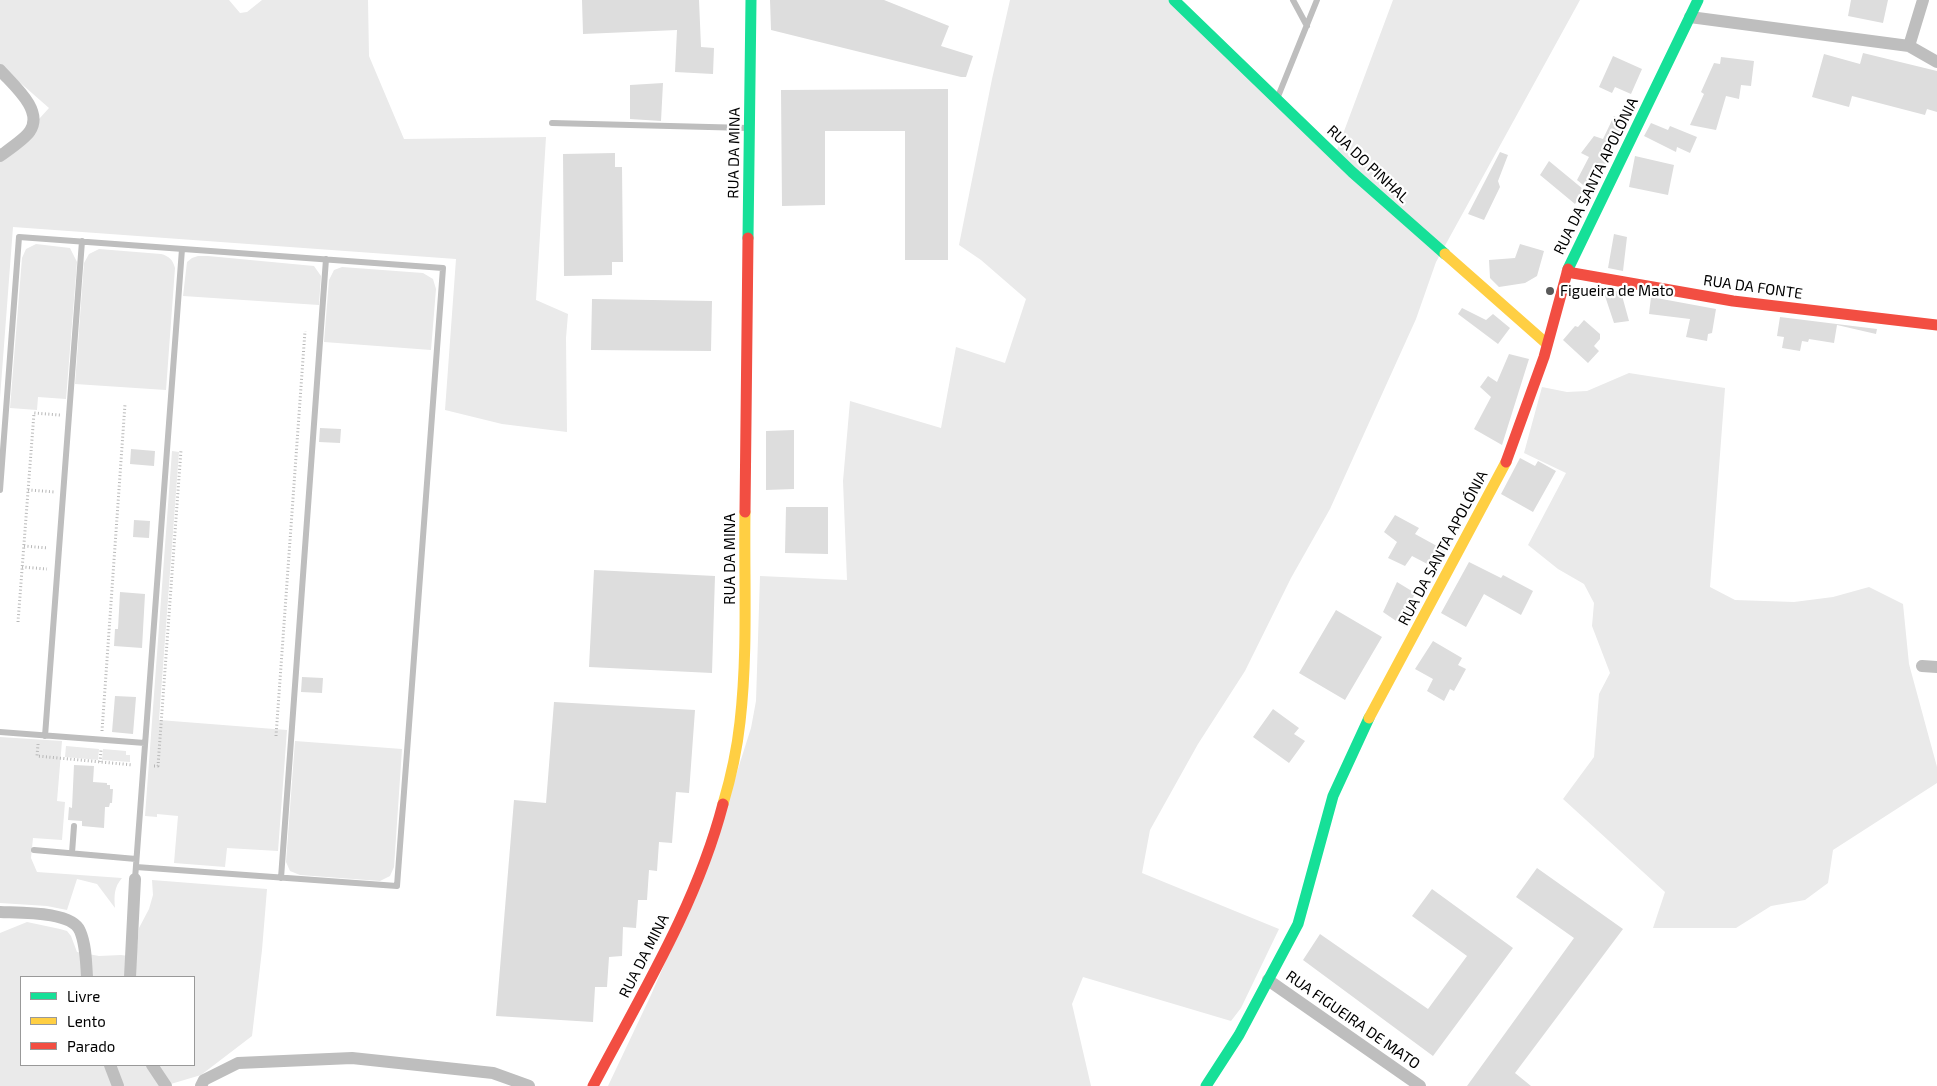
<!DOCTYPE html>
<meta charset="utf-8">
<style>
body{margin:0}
#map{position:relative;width:1937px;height:1086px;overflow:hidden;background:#fff;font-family:"Exo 2",sans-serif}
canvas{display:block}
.legend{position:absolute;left:20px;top:976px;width:175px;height:90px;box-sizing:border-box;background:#fff;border:1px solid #999;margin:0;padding:6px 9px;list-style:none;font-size:15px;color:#000}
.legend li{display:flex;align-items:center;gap:10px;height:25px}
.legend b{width:25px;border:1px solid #999}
</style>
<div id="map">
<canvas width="1937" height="1086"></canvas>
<ul class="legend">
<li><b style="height:6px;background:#16e098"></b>Livre</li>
<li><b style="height:6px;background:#ffcf43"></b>Lento</li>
<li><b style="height:6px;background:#f24e42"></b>Parado</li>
</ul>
</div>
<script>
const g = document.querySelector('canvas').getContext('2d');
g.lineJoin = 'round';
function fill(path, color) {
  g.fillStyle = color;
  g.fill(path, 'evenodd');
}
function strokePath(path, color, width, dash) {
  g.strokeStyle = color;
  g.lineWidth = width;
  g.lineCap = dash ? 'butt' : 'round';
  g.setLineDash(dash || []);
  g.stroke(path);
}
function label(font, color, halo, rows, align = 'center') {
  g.font = font + ' "Exo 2",sans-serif';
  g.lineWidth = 4.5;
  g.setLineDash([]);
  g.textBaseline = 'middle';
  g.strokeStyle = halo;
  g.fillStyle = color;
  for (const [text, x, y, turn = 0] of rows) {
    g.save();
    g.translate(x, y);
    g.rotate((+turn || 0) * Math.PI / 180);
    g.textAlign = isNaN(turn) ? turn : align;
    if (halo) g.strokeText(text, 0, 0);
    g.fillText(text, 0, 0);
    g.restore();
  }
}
fill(new Path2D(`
 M0 0H229L240 13 247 12 262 0H368L369 56 404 139 546 137 536 300 568 314 566 338 567 432 502 424 445 410 456 259 13 227 0 398V162L49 108 0 65Z
 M1010 0H1168L1337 150 1393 0H1580L1436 262 1416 319 1330 509 1291 578 1245 671 1198 744 1150 830 1142 873 1279 929 1241 1008 1231 1021 1083 977 1072 1004 1091 1086H608L651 995 707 866 751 728 756 701 760 576 847 580 843 481 850 401 941 428 956 347 1005 363 1026 299 981 260 959 245 992 79Z
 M36 244 70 248 77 262 66 399 38 397 37 410 10 408 22 258 26 249Z
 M99 249 161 254C169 256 173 260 175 268L166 390 75 384 84 263 89 254Z
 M198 256H208L314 266 321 276 319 305 183 296 187 262 192 258Z
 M342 267 423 273 433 279 436 289 431 350 324 342 329 280 334 270Z
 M1629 373 1725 388 1710 587 1735 600 1794 602 1833 597 1869 587 1903 604 1909 664 1937 767V783L1833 850 1828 883 1805 900 1771 906 1736 928H1653L1665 892 1563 799 1594 757 1599 694 1610 673 1592 626 1594 603 1584 584 1558 569 1528 545 1566 473 1524 453 1542 387 1567 392 1587 391Z
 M172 451 179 452 159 720 287 730 278 851 227 848 225 867 174 863 178 816 157 814V817L145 816Z
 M0 737 62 741 57 801 65 802 62 840 33 838 31 858 37 872 122 878C114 887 114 896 115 908L97 884 77 879 67 910 47 906 0 903Z
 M295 741 402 749 394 867 390 876 380 881 300 875 290 871 286 862Z
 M66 746 99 749 98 760 65 757Z
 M103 749 126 751V755H130V762L102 760Z
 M152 880 267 889 262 950 252 1036 201 1075 164 1086H0V933L27 922 60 929 67 931 71 936 77 952 99 956 121 955 136 957 139 928 149 909 153 895ZM21 977H194V1065H21Z`), '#eaeaea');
fill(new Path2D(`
 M582 0H699L701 47 714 48 713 74 675 72 677 30 583 34Z
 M770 0H884L949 26 941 46 973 56 966 77H961L771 30Z
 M1851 0H1888L1883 23 1848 16Z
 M1863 53 1937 71V112L1927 109 1925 115 1852 96 1849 107 1812 97 1824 54 1860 64Z
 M1613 56 1642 69 1631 94 1615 87 1612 93 1599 87Z
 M1721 57 1754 61 1751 86 1741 85 1739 99 1726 96 1716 130 1690 125 1704 94 1701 92 1714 63 1720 64Z
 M663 83 661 121 630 119V85Z
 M948 89V260H905V131H825V205L782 206 781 90Z
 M1614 116 1625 122 1593 193 1577 180 1589 157 1581 153 1594 136 1603 139Z
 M1651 123 1668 130 1670 126 1697 137 1690 153 1677 147 1676 152 1644 136Z
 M1500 152 1508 155 1498 181 1500 187 1484 220 1468 214Z
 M615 153V167H622L623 262H612V275L564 276 563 154Z
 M1635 156 1674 165 1668 195 1629 187Z
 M1549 161 1583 189 1575 204 1540 175Z
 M1614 234 1627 237 1623 271 1608 268Z
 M1520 244 1544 251 1537 276 1525 283 1499 287 1490 278 1489 260 1515 258Z
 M1604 289 1621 292 1629 321 1614 323 1604 293Z
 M1651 297 1716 309 1712 333 1708 334 1707 341 1686 337 1690 319 1649 314Z
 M592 299 712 301 711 351 591 350Z
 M1462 308 1486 320 1493 314 1510 328 1498 344 1458 314Z
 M1780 317 1877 329 1876 334 1837 325 1834 343 1809 339 1808 342 1802 341 1800 351 1782 348 1784 337 1777 336Z
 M1584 320 1600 334V339L1594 346 1599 351 1588 363 1563 340 1575 326 1578 327Z
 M1509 354 1529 359 1502 445 1474 429 1491 397 1480 387 1488 376 1497 382Z
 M320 428 341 429 340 443 319 442Z
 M794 430V489L766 490V431Z
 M131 449 155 451 154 466 130 464Z
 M1520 458 1535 466 1538 461 1556 471 1533 512 1501 494Z
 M786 507H828V554L785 553Z
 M1395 515 1419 528 1415 534 1446 551 1437 569 1412 556 1405 566 1388 558 1397 542 1384 532Z
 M134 520 150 521 149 538 133 537Z
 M1469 562 1501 578 1503 575 1533 591 1521 615 1484 594 1466 627 1441 613Z
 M594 570 715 576 712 673 589 667Z
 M1397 582 1415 593 1411 603 1416 607 1405 627 1383 612Z
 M120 592 145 594 142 648 114 646 115 629H118Z
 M1336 610 1382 637 1345 700 1299 673Z
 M1433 641 1462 658 1458 665 1466 669 1454 691 1450 689 1444 701 1427 691 1433 679 1415 669Z
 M302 677 323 678 322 693 301 692Z
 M115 696 136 697 133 734 112 732Z
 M554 702 695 710 689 793 676 792 672 843 659 842 657 871 649 870 647 900H638L636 928 623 927 622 956 609 957 607 987H595L593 1022 496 1016 514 800 546 803Z
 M1273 709 1299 728 1294 734 1305 741 1289 763 1253 737Z
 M74 765 94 766 93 782 107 783V785H110V789H113L112 803H110L109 807H105L104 828 82 826V821L68 820 69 807 72 808Z
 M1537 868 1623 929 1515 1073 1531 1086H1467L1574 938 1516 897Z
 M1432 889 1513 948 1433 1056 1303 960 1320 934 1428 1009 1467 956 1412 916Z`), '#ddd');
strokePath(new Path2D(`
 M28 490 55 492
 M24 546 48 548
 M22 567 47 569
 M18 622 34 413 60 415
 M102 731 125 404
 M276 736 305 331
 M38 744 37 756 133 765
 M100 762 101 750
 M154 766H158L181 450`), '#b8b8b8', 3, [1, 2.5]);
strokePath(new Path2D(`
 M1293 0 1307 26
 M1277 99 1317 0
 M552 123 748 128
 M0 490 19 237 443 268 397 886 136 867
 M0 732 145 743
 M45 736 82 241
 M34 850 136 859
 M72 853 74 826
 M281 878 326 259
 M135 879 182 249`), '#bebebe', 6);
strokePath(new Path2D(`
 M1690 17 1909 46 1937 62
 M1909 46 1923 0
 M0 70C13 85 44 110 30 131 25 139 8 150 0 156
 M1922 666 1937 667
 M0 912C19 913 72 911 80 931 86 945 86 962 87 977
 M130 977 135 879
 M1268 980 1420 1086
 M110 1065 118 1086
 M152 1065 166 1086
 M201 1086 204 1080 238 1063 352 1058 493 1073 529 1086`), '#bebebe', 12);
strokePath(new Path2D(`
 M1174 0 1352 172 1445 254
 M748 238 751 0
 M1568 269 1698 0
 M1206 1086 1239 1035 1298 924 1333 796 1369 718`), '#16e098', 11);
strokePath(new Path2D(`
 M1445 254 1547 344
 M1369 718 1506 462
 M723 804C731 777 737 750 740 722 748 652 744 582 745 512`), '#ffcf43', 11);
strokePath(new Path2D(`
 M1567 272 1733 301 1937 325
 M1506 462 1544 357 1568 269
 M745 512 748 238
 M593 1086C641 995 697 904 723 804`), '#f24e42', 11);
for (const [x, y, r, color] of [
 [1550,291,5,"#595959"]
]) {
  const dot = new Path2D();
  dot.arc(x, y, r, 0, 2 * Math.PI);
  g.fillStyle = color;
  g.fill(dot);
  strokePath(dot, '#fff', 2);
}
label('15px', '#000', '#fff', [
 ["RUA DA MINA",734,153,-89],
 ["RUA DO PINHAL",1368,164,43],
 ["RUA DA SANTA APOLÓNIA",1596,176,-64],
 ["RUA DA FONTE",1753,287,8],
 ["RUA DA SANTA APOLÓNIA",1443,548,-62],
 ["RUA DA MINA",730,559,-90],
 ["RUA DA MINA",644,956,-63],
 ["RUA FIGUEIRA DE MATO",1353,1020,35]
]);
label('15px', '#000', '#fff', [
 ["Figueira de Mato",1560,291]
], 'left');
</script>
